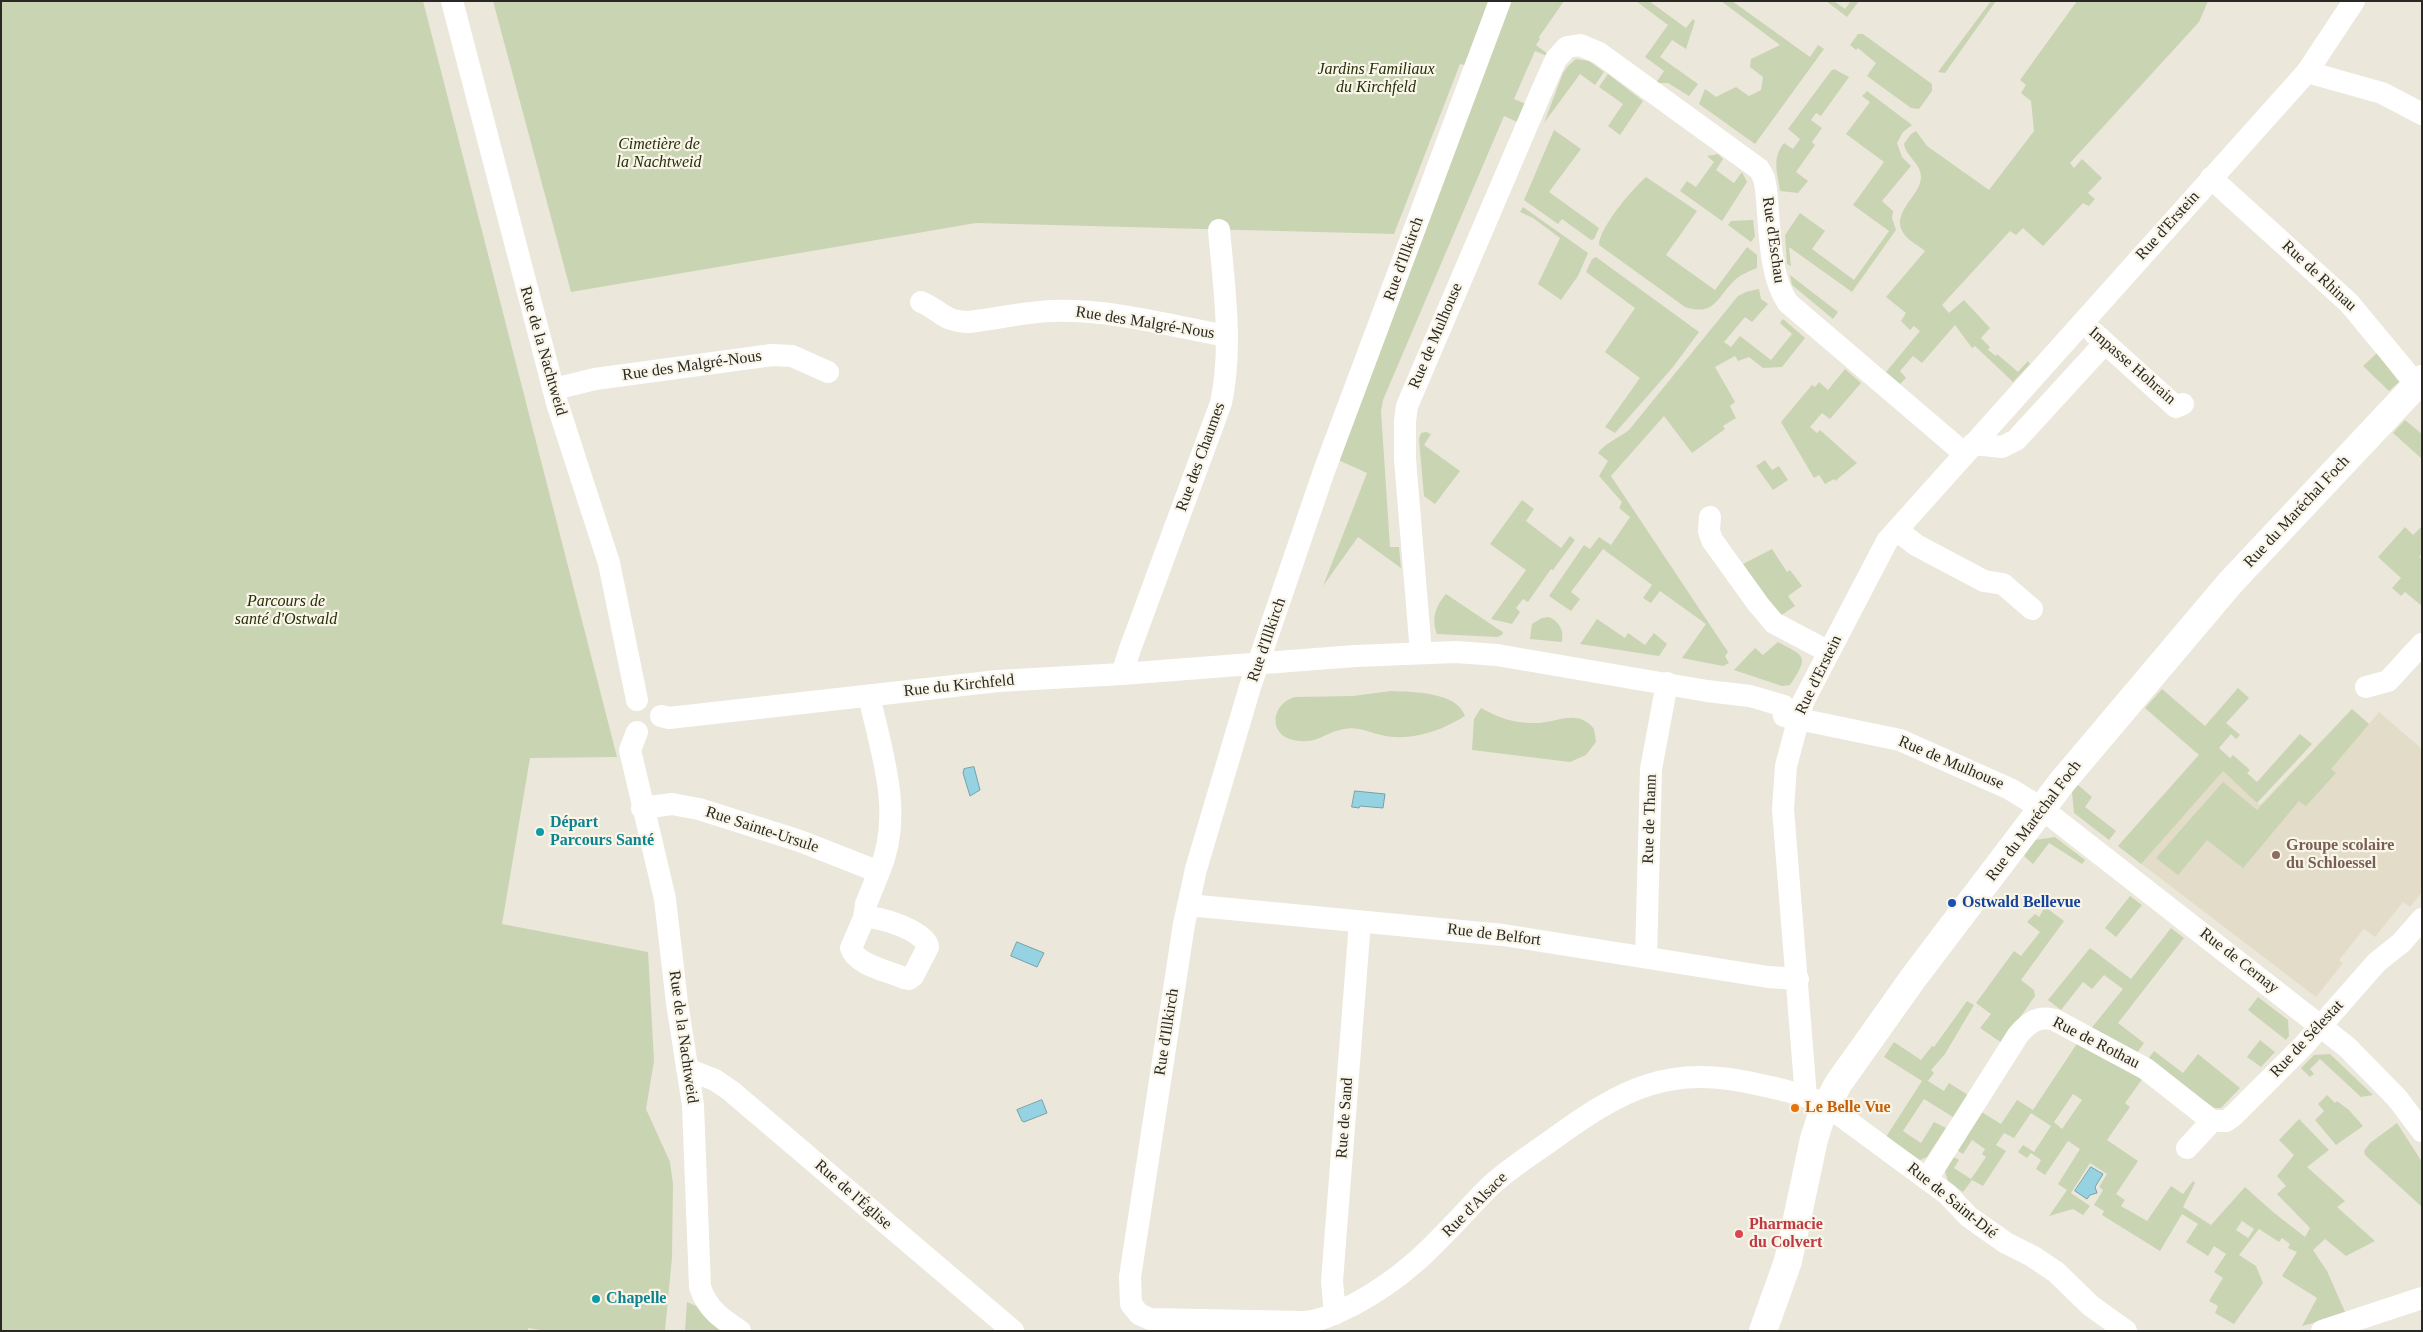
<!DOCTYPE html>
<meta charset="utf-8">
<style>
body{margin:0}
#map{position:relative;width:2423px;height:1332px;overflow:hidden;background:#ece7db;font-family:"Times New Roman",serif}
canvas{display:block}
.frame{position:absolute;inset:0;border:2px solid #2a2824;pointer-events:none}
</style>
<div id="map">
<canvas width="2423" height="1332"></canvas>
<div class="frame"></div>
</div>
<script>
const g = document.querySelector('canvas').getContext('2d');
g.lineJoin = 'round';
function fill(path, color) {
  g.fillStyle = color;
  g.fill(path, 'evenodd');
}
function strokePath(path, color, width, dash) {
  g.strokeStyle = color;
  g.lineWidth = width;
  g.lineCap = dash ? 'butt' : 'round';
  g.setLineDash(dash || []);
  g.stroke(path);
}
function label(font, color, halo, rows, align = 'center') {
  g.font = font + ' "Times New Roman",serif';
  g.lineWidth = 4.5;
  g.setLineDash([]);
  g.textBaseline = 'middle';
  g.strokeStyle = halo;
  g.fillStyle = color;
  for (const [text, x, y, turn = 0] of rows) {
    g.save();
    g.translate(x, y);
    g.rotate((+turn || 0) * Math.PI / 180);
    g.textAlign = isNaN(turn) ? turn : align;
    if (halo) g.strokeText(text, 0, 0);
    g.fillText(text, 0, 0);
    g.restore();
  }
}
fill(new Path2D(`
 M2352 709 2369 724 2379 712 2422 749V892L2410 907 2403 902 2375 937 2364 929 2339 960 2343 963 2316 997 2118 846 2202 751 2260 805Z`), '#e3dcc9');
fill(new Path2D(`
 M1 1H423L617 757 530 758 502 924 648 952 654 1061 646 1109 670 1162 673 1184 672 1257 665 1331H547L528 1328V1331H1Z
 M493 1H1564L1539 37 1540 39 1536 45 1548 54 1547 56 1535 51 1514 99 1526 104 1517 122 1504 116 1383 400 1381 411 1390 547H1399L1401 568 1358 537 1323 586 1367 473 1336 459 1482 69 1460 64 1394 234 976 223 571 292Z
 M1636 1H1649L1686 28 1693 19 1695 21 1686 49 1672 40 1660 57 1698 84 1689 96 1668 83H1656L1664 71 1645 57 1668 25Z
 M1721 1H1732L1810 57 1818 45 1824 49 1755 144 1699 104 1705 89 1716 97 1736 87 1749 96 1761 90 1763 77 1750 67 1751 59 1780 45Z
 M1826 1H1834L1845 9 1851 1H1859L1847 17Z
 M1991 1H1996L1945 73 1938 72Z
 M2077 1H2208L2199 22 2070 163 2074 168 2082 159 2102 178 2088 193 2095 199 2089 206 2083 203 2043 246 2023 228 2016 235 2010 231 1942 305 1949 313 1964 300 1990 328 1981 338 1990 347 1988 350 1996 356 1997 354 2018 372 2028 361 2030 364 2013 382 1975 346 1972 348 1955 325 1922 363 1913 356 1900 371 1906 378 1900 384 1886 372 1920 331 1914 326 1910 330 1901 321 1906 313 1886 297 1925 251C1919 246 1908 240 1904 234 1889 213 1921 196 1921 177 1921 163 1906 157 1904 144L1911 134 1916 131 1927 146 1989 190 2034 131 2031 101 2021 93 2026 85 2020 80Z
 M1858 34H1863L1932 84V91L1919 109 1911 108 1867 76 1876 63 1858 48 1856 50 1850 45Z
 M1576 59 1589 61 1604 72 1595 85 1580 74 1544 123 1563 73 1568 66Z
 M1834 69 1849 77 1821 116 1816 113 1811 120 1822 128 1812 142 1815 145 1796 172 1808 181 1798 193 1780 191C1778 174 1771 159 1784 143L1793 149 1800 139 1788 129 1831 71Z
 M1608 74 1643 101 1620 135 1608 126 1623 104 1599 87Z
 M1867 91 1912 125 1903 132 1897 143 1902 157 1911 166 1882 201 1893 211 1892 218 1896 230 1852 292 1789 247 1791 266 1787 264 1785 235 1800 213 1825 231 1812 249 1854 280 1889 231 1853 205 1884 162 1846 134 1870 102 1862 96Z
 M1554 130 1581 149 1549 192 1599 228 1594 239 1591 240 1562 219 1558 224 1524 200Z
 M1718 154 1723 159 1716 170 1734 183 1742 172 1747 182 1722 221 1680 191 1687 181 1696 187 1714 162 1707 156Z
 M1646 177 1697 211 1666 255 1715 290 1747 247 1757 255V268C1750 271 1742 274 1736 279 1717 296 1716 317 1685 307L1599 245C1599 228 1633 188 1646 177Z
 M1523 207 1588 253 1578 276 1561 300 1538 284 1560 238 1533 218 1520 212Z
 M1753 220 1755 236 1751 242 1728 225 1731 221Z
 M1596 257 1699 332 1673 367 1615 433 1605 427 1640 378 1605 352 1635 308 1586 272 1592 259Z
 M1790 275 1838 312 1833 319 1792 285Z
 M1759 289 1761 299 1768 304 1752 322 1745 317 1724 342 1731 347 1740 336 1771 360 1792 334 1780 323 1783 319 1805 338 1782 367 1763 368 1749 357 1738 361 1735 356 1715 367 1735 402 1730 406 1736 418 1723 426 1725 429 1692 453 1664 416 1611 476 1728 652 1725 656 1729 663 1723 666 1682 658 1706 624 1660 591 1651 603 1643 598 1652 585 1603 549 1571 592 1580 599 1571 611 1549 596 1584 545 1590 549 1599 537 1611 545 1630 517 1619 508 1622 502 1599 476 1608 461 1598 453C1606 442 1618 439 1629 430L1738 296 1746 292Z
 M2377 353 2399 382 2389 391 2363 366Z
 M1845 369 1861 383 1830 419 1822 413 1810 427 1817 433 1820 430 1857 463 1835 481 1834 479 1825 484 1819 475 1814 478 1781 422 1812 385 1815 387 1819 382 1828 390Z
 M2405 420 2422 434V459L2393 433Z
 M1426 432 1431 434 1424 445 1460 471 1435 504 1424 496 1419 439 1421 433Z
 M1765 460 1772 470 1779 466 1788 480 1773 490 1756 466Z
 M1522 500 1534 509 1526 521 1561 548 1570 536 1575 540 1553 570 1551 569 1528 602 1523 599 1516 608 1520 612 1512 624 1491 619 1526 570 1490 544Z
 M2422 526V554L2419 557 2422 559V606L2405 592 2401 596 2392 588 2401 578 2378 557 2405 527 2413 535Z
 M1772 549 1787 572 1790 570 1802 586 1788 596 1795 606 1780 616 1743 564Z
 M1446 594 1498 629 1503 632 1502 635 1497 637 1437 634C1431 618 1436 606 1446 594Z
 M1549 617C1560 622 1564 631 1562 642L1530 639 1532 624 1542 618Z
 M1597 619 1625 638 1628 633 1645 645 1654 633 1667 644 1659 656 1580 644Z
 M1778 642C1806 657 1809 656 1790 685L1782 686 1734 670 1755 648 1763 655Z
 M2238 688 2249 698 2226 723 2240 735 2236 739 2231 734 2219 748 2230 758 2233 755 2250 770 2247 773 2257 782 2300 734 2312 744 2257 803 2223 771 2141 864 2118 846 2199 755 2145 708 2162 689 2205 726Z
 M1391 691C1414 692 1457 692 1465 716 1441 731 1410 742 1381 735 1368 732 1358 726 1344 729 1322 733 1319 745 1293 740 1267 734 1272 703 1295 697L1353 696Z
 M1481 708C1497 717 1513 723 1533 723 1555 724 1577 707 1594 729L1596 742 1586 755 1570 762 1472 750 1474 719Z
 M2352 709 2369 724 2331 769 2336 773 2306 806 2299 801 2243 868 2207 840 2178 875 2156 858 2223 782 2257 810Z
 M2078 785 2092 797 2085 807 2116 831 2109 840 2074 813 2072 792Z
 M2055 837 2085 860 2082 864 2049 843 2033 864 2024 856 2035 840Z
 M2130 896 2142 905 2116 937 2105 928Z
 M2045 907 2064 921 2021 980 2034 990 2035 996 2002 1043 1980 1028 1991 1014 1976 1003 2014 951 2021 956 2040 932 2027 922 2035 914 2039 917Z
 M2171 928 2184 938 2118 1023 2144 1043 2137 1053 2109 1039V1036L2089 1031 2123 989 2104 975 2092 989 2083 982 2061 1010 2048 1000 2090 948 2131 979Z
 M2258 997 2288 1020 2289 1036 2286 1040 2248 1010Z
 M1967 1001 1974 1005 1945 1054 1931 1070 1934 1073 1928 1081 1944 1091 1949 1083 1968 1095 1953 1117 1924 1099 1903 1131 1921 1143 1934 1122 1946 1128 1927 1157 1920 1160 1886 1137 1922 1081 1884 1057 1894 1042 1921 1060 1932 1046 1934 1047Z
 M2260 1040 2275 1052 2261 1067 2247 1057Z
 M2078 1042 2143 1078 2125 1103 2130 1107 2107 1140 2138 1161 2116 1194 2125 1200 2121 1206 2147 1221 2171 1186 2183 1194 2193 1181 2195 1183 2183 1207 2211 1225 2245 1187 2273 1212 2305 1237 2310 1228 2277 1194 2286 1186 2277 1176 2294 1155 2279 1140 2299 1119 2329 1150 2307 1167 2345 1201 2337 1207 2375 1241 2346 1256 2325 1239 2313 1250 2327 1271 2346 1314 2302 1326 2317 1298 2282 1276 2297 1252 2288 1248 2290 1244 2282 1238 2279 1242 2259 1229 2239 1255 2256 1266 2263 1283 2234 1324 2215 1313 2218 1306 2209 1301 2223 1278 2214 1272 2226 1254 2214 1246 2208 1256 2186 1242 2198 1224 2182 1214 2160 1251 2102 1215 2104 1211 2094 1205 2103 1190 2099 1187 2107 1174 2090 1163 2071 1193 2090 1206 2083 1215 2073 1209 2049 1216 2067 1190 2058 1184 2080 1149 2068 1141 2045 1175 2036 1169 2041 1160 2031 1153 2027 1158 2018 1152 2023 1145 2034 1152 2051 1126 2031 1113 2014 1138 2004 1133 1996 1145 2006 1151 1983 1186 1972 1180 1963 1192 1948 1181 1944 1168 1952 1156 1959 1160 1954 1168 1971 1179 1986 1157 1982 1154 1985 1149 1972 1140 1963 1154 1955 1149 1980 1111 2001 1124 2017 1100 2033 1110ZM2073 1094 2082 1100 2062 1129 2054 1122ZM2242 1221 2254 1229 2248 1238 2236 1230Z
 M2154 1051 2183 1073 2198 1054 2240 1088 2221 1108H2214L2148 1059Z
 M2330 1054 2373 1095 2361 1097 2320 1059 2310 1069 2314 1074 2310 1077 2301 1068 2314 1055Z
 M2327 1095 2335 1103 2337 1101 2349 1110 2363 1126 2336 1145 2315 1120 2324 1111 2318 1104Z
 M2397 1123 2422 1162V1207L2365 1155 2364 1151 2370 1143Z
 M687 1302 701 1308 724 1331H685Z`), '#c9d4b3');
const water = new Path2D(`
 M974 767 980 790 970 796 963 773 964 769Z
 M1355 791 1385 794 1383 808 1360 806 1359 808 1352 807Z
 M1017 942 1044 953 1037 967 1011 956Z
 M1042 1100 1047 1113 1024 1122 1022 1121 1017 1110Z
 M2091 1167 2103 1174 2095 1187 2097 1193 2090 1195 2087 1199 2075 1191Z`);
fill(water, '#95d3e3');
strokePath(water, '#75a0aa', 1);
strokePath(new Path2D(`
 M452 1 557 403 609 563 637 700
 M1500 1 1324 471 1250 687 1196 869 1184 924 1130 1277 1131 1304 1139 1314 1150 1319 1303 1322C1322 1321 1336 1313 1353 1305 1412 1274 1441 1237 1486 1190 1505 1171 1528 1157 1549 1142 1623 1088 1669 1063 1761 1085 1784 1090 1806 1095 1826 1105L1947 1194 1969 1217 2006 1243 2032 1256 2056 1272 2091 1306 2126 1331
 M2307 72 2382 93 2422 114
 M2211 178 2349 303 2417 385
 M921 302C942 311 942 321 968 322 996 319 1024 312 1052 311 1110 309 1169 325 1225 336
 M2094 333 2176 407 2183 404
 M554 389 595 379 772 355 792 356 828 372
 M1973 444 2002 447 2016 440 2105 343
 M1710 517 1709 531 1712 540 1758 604 1774 623 1829 652
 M1897 530 1916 545 1984 581 2003 584 2032 609
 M1421 653 1405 459V421L1407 406 1540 95 1556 59 1567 47 1580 45 1599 53 1759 169 1764 178 1766 189C1770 223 1768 275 1788 303L1965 454
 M1122 674 1130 649 1221 403C1233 347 1224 286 1219 230
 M2366 687 2388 681 2422 644
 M661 716 669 718 998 681 1122 674 1355 656 1456 652 1497 655 1707 691 1750 696 1784 706 1797 718
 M1784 716 1900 740 2010 789 2041 808 2347 1047 2397 1098 2422 1131
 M637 732 630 750 665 899 677 1003 693 1105 700 1287C707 1309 722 1319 740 1331
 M642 808 672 804 699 809 800 841 879 872C904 815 882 754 869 696
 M1188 905 1503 935 1768 977 1798 979
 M864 918C876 914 927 932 928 947L913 976 909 979 904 978C888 971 856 965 851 948L864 918 866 904 879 872
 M1646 957 1651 769 1667 683
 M687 1069 715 1080 731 1091 1013 1331
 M1806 1097 1783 809 1786 766 1803 702 1887 541 2307 72 2354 1
 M2187 1148 2212 1121H2226L2233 1116 2304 1045 2377 962 2401 943 2422 919
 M1927 1179 2018 1035C2029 1022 2039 1015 2055 1020L2146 1069 2212 1121
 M1335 1314 1332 1281 1360 922
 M2322 1331 2422 1298`), '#fff', 22);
strokePath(new Path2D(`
 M1763 1331 1788 1261 1814 1139 1822 1114 1838 1084 1914 977 2062 782 2230 583 2422 379`), '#fff', 28);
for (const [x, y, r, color] of [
 [540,832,5,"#0f9aa8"],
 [2276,855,5,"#8d6e63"],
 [1952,903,5,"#1a4fb4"],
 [1795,1108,5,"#e8710a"],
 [1739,1234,5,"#e0444e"],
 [596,1299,5,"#0f9aa8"]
]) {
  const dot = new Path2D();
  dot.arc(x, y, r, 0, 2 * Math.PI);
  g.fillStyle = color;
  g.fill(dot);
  strokePath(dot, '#f9f5e8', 2);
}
label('italic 16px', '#252f0a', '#f9f5e8', [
 ["Jardins Familiaux",1376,70],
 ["du Kirchfeld",1376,88],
 ["Cimetière de",659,145],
 ["la Nachtweid",659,163],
 ["Parcours de",286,602],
 ["santé d'Ostwald",286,620]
]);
label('16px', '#2a2824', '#f9f5e8', [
 ["Rue d'Erstein",2168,226,-48],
 ["Rue d'Eschau",1773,240,82],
 ["Rue d'Illkirch",1404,259,-70],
 ["Rue de Rhinau",2319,276,43],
 ["Rue des Malgré-Nous",1145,323,9],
 ["Rue de Mulhouse",1436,336,-67],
 ["Rue de la Nachtweid",543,351,74],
 ["Rue des Malgré-Nous",692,366,-8],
 ["Impasse Hohrain",2132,366,41],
 ["Rue des Chaumes",1201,457,-70],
 ["Rue du Maréchal Foch",2297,512,-47],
 ["Rue d'Illkirch",1267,640,-71],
 ["Rue d'Erstein",1819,675,-64],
 ["Rue du Kirchfeld",959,686,-6],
 ["Rue de Mulhouse",1951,763,23],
 ["Rue de Thann",1650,819,-88],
 ["Rue du Maréchal Foch",2034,821,-53],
 ["Rue Sainte-Ursule",762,830,18],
 ["Rue de Belfort",1494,935,7],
 ["Rue de Cernay",2239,961,38],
 ["Rue d'Illkirch",1167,1032,-81],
 ["Rue de la Nachtweid",683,1037,82],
 ["Rue de Sélestat",2307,1039,-47],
 ["Rue de Rothau",2096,1043,27],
 ["Rue de Sand",1345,1118,-86],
 ["Rue de l'Église",853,1195,41],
 ["Rue de Saint-Dié",1952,1201,39],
 ["Rue d'Alsace",1475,1205,-45]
]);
label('bold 16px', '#0d838f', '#f9f5e8', [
 ["Départ",550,823],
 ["Parcours Santé",550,841],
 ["Chapelle",606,1299]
], 'left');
label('bold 16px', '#785e54', '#f9f5e8', [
 ["Groupe scolaire",2286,846],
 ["du Schloessel",2286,864]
], 'left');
label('bold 16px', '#164399', '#f9f5e8', [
 ["Ostwald Bellevue",1962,903]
], 'left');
label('bold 16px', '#c56008', '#f9f5e8', [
 ["Le Belle Vue",1805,1108]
], 'left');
label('bold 16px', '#be3a42', '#f9f5e8', [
 ["Pharmacie",1749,1225],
 ["du Colvert",1749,1243]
], 'left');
</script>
